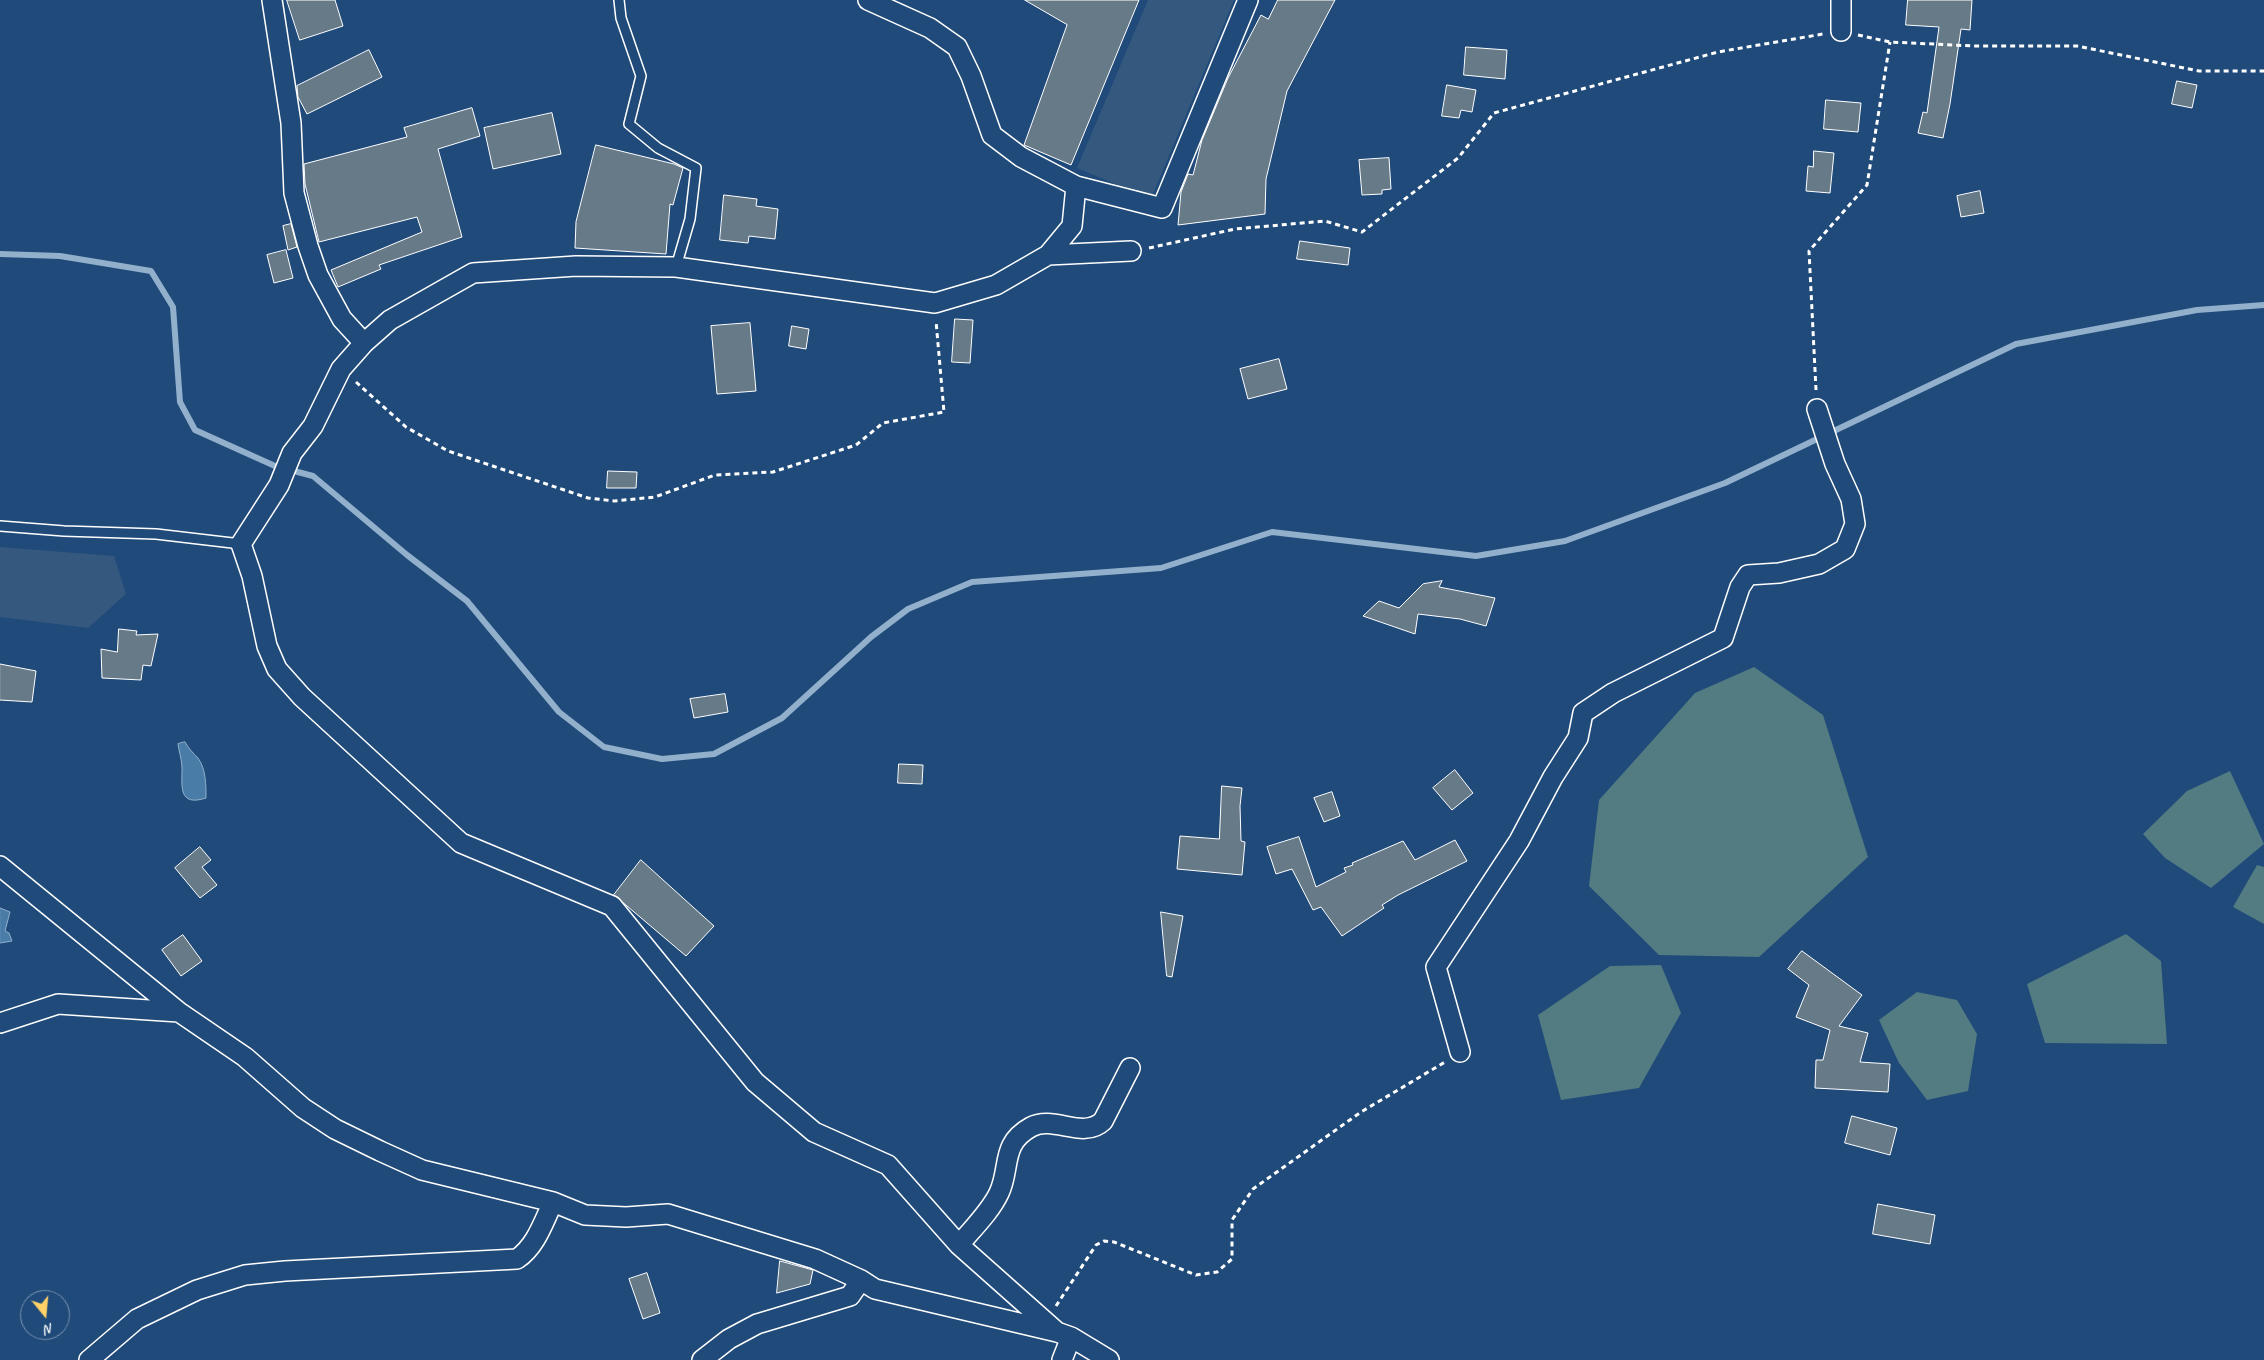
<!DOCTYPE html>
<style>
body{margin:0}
#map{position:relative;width:2264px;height:1360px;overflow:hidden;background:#1f4a7a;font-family:Caveat,sans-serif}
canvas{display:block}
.north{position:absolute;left:20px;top:1290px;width:50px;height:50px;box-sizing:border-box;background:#1f4a7a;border:1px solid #7992af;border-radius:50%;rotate:163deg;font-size:14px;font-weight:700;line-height:20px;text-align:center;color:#fff}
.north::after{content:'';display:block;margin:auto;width:18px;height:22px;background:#ffd166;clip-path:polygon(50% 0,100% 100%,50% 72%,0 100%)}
</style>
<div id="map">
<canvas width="2264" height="1360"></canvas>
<div class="north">N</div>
</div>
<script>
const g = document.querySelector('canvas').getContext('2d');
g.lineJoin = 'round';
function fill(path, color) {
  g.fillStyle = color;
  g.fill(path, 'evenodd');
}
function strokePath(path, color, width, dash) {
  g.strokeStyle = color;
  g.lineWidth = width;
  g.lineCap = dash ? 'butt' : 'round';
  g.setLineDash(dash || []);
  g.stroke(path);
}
fill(new Path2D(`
 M1148 0H1234L1151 199 1077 168Z
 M0 547 114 556 126 594 88 628 0 617Z`), '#35587e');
fill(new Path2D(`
 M1754 667 1823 715 1868 857 1759 957 1659 955 1589 886 1599 800 1695 693Z
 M2230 771 2264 844 2211 888 2165 858 2143 834 2187 791Z
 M2257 865 2264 867V924L2233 907Z
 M2126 934 2161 961 2167 1044 2045 1043 2027 984Z
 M1661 965 1681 1013 1639 1088 1561 1100 1538 1015 1610 966Z
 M1917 992 1957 1000 1977 1034 1968 1091 1927 1100 1899 1063 1879 1020Z`), '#527b82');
const water = new Path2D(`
 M185 742C189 749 193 753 198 758 206 769 206 785 206 798 178 807 182 786 182 768 182 760 179 752 178 744Z
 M0 908 10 912 5 931 9 933 12 941 0 943Z`);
fill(water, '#4a7ca8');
strokePath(water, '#92b0cb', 1);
strokePath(new Path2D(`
 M0 254 60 256 151 271 173 307 180 402 195 430 275 466 313 476 407 555 467 601 559 712 604 747 662 759 714 754 782 718 871 637 908 609 972 582 1161 568 1272 532 1476 556 1565 541 1725 483 2016 344 2197 310 2264 305`), '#92b0cb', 6);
const building = new Path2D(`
 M287 0H335L343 26 300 40Z
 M1025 0H1139L1071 165 1024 145 1067 25Z
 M1278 0H1335L1287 91 1266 179 1265 214 1178 225 1181 192 1188 174 1193 175 1202 140 1228 78 1261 15 1268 19Z
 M1908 0H1972L1970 30 1961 29 1950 104 1943 138 1918 133 1923 112 1927 113 1939 27 1906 25Z
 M1466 47 1507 50 1505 79 1464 75Z
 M369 50 382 77 307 114 298 97 297 86Z
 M2177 81 2197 85 2192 108 2172 104Z
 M1447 85 1476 90 1472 112 1461 110 1459 118 1442 116Z
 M1826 100 1861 103 1858 132 1824 129Z
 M472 108 480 136 438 149 462 237 379 265 381 269 338 287 331 270 422 232 417 217 319 242 305 184 304 164 407 137 404 128Z
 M552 113 561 154 493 169 484 128Z
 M596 145 674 164 683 168 673 205 670 204 666 254 575 248 576 222Z
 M1814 151 1834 153 1830 193 1806 191 1808 166 1813 167Z
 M1389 158 1391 189 1382 190V194L1362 195 1359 160Z
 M1980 191 1984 213 1961 217 1957 196Z
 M724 195 757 199 756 206 778 209 775 239 749 236 748 243 720 240Z
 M291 224 297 247 288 250 283 226Z
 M1300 241 1350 248 1348 265 1297 259Z
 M286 250 293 278 274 283 267 255Z
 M955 319 973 320 970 363 952 362Z
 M750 323 756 391 717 394 711 326Z
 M792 326 809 329 806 349 789 346Z
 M1279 359 1287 389 1248 399 1240 369Z
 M608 471 637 472 636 488H607Z
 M1442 581 1439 587 1495 598 1486 626 1460 619 1418 614 1415 634 1363 616 1379 601 1399 608 1423 584Z
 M119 629 137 631 136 635 158 634 151 666 143 665 141 680 102 678 101 649 117 652Z
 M0 664 36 671 32 702 0 700Z
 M725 694 728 712 694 718 690 699Z
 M899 764 923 765 922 784 898 783Z
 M1455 770 1473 793 1452 810 1433 788Z
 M1222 786 1242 788 1240 806 1241 841 1245 842 1242 875 1177 869 1180 836 1219 839Z
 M1332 792 1340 816 1324 822 1314 798Z
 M1299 837 1316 887 1346 872 1344 868 1353 865 1352 863 1403 841 1415 860 1455 840 1467 861 1398 895 1382 905 1384 908 1342 936 1321 907 1313 910 1292 869 1276 874 1267 847Z
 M200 847 211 860 202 867 217 885 200 898 175 868Z
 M641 860 714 926 686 956 614 895Z
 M1161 912 1183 916 1172 977 1167 976Z
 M183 935 202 961 181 976 162 950Z
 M1802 951 1862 995 1839 1026 1868 1033 1860 1062 1890 1064 1888 1092 1815 1088 1816 1060H1823L1830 1030 1796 1017 1809 985 1788 969Z
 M1852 1116 1897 1128 1890 1155 1845 1143Z
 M1878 1204 1935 1215 1930 1244 1873 1234Z
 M780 1261 813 1270 810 1284 777 1293Z
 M647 1273 660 1313 643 1319 629 1279Z`);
fill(building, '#677a88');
strokePath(building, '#fff', 1);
const lane = new Path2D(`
 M619 0 621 18 641 76 629 124 658 148 696 168 690 219 676 267
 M0 526 64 531 156 534 241 544`);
const street = new Path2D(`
 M272 0 291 123 294 193 308 246 318 275 342 319 364 343 341 369 313 426 292 453 279 485 241 544 252 576 267 646 277 669 302 697 461 843 612 906 755 1082 814 1132 888 1165 959 1245 1057 1332
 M868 0 930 28 957 47 971 76 992 135 1021 157 1076 186
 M1841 31V0
 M1048 255 1072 226 1076 186 1162 208 1248 0
 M364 343 390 320 473 273 576 266 676 267 935 303 996 285 1048 255 1131 251
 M0 866 179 1012 245 1057 303 1108 335 1129 380 1151 422 1170 553 1202 585 1215 626 1217 668 1214 815 1259 861 1280 875 1289 1057 1332 1071 1337 1109 1360
 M0 1023 58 1004 179 1012
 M1460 1052 1436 967 1519 841 1553 777 1578 738 1583 713 1613 693 1723 638 1740 587 1748 575 1779 573 1819 564 1845 549 1855 524 1851 499 1835 464 1817 409
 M959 1245C973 1228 990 1212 999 1193 1011 1168 1000 1144 1031 1127 1054 1115 1083 1140 1103 1121L1130 1068
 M89 1360 137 1319 197 1290 245 1275 285 1271 517 1259C536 1246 543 1223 553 1202
 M702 1360 729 1339 757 1324 850 1296 861 1280
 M1062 1360 1071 1337`);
strokePath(lane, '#fff', 12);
strokePath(street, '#fff', 22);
strokePath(new Path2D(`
 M1858 35 1890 42 1974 46H2077L2199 71H2264
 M1149 248 1235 229 1325 221 1362 232 1458 158 1494 113 1718 52 1823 34
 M356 382 406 427 448 451 588 498 614 501 655 497 715 475 773 472 856 445 883 423 944 412 936 321
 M1816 390 1809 251 1867 185 1890 42
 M1056 1306 1096 1245 1104 1241 1114 1242 1196 1275 1217 1272 1232 1259V1220L1253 1189 1361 1112 1445 1062`), '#fff', 3, [5, 4]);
strokePath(lane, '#1f4a7a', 9);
strokePath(street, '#1f4a7a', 19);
</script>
